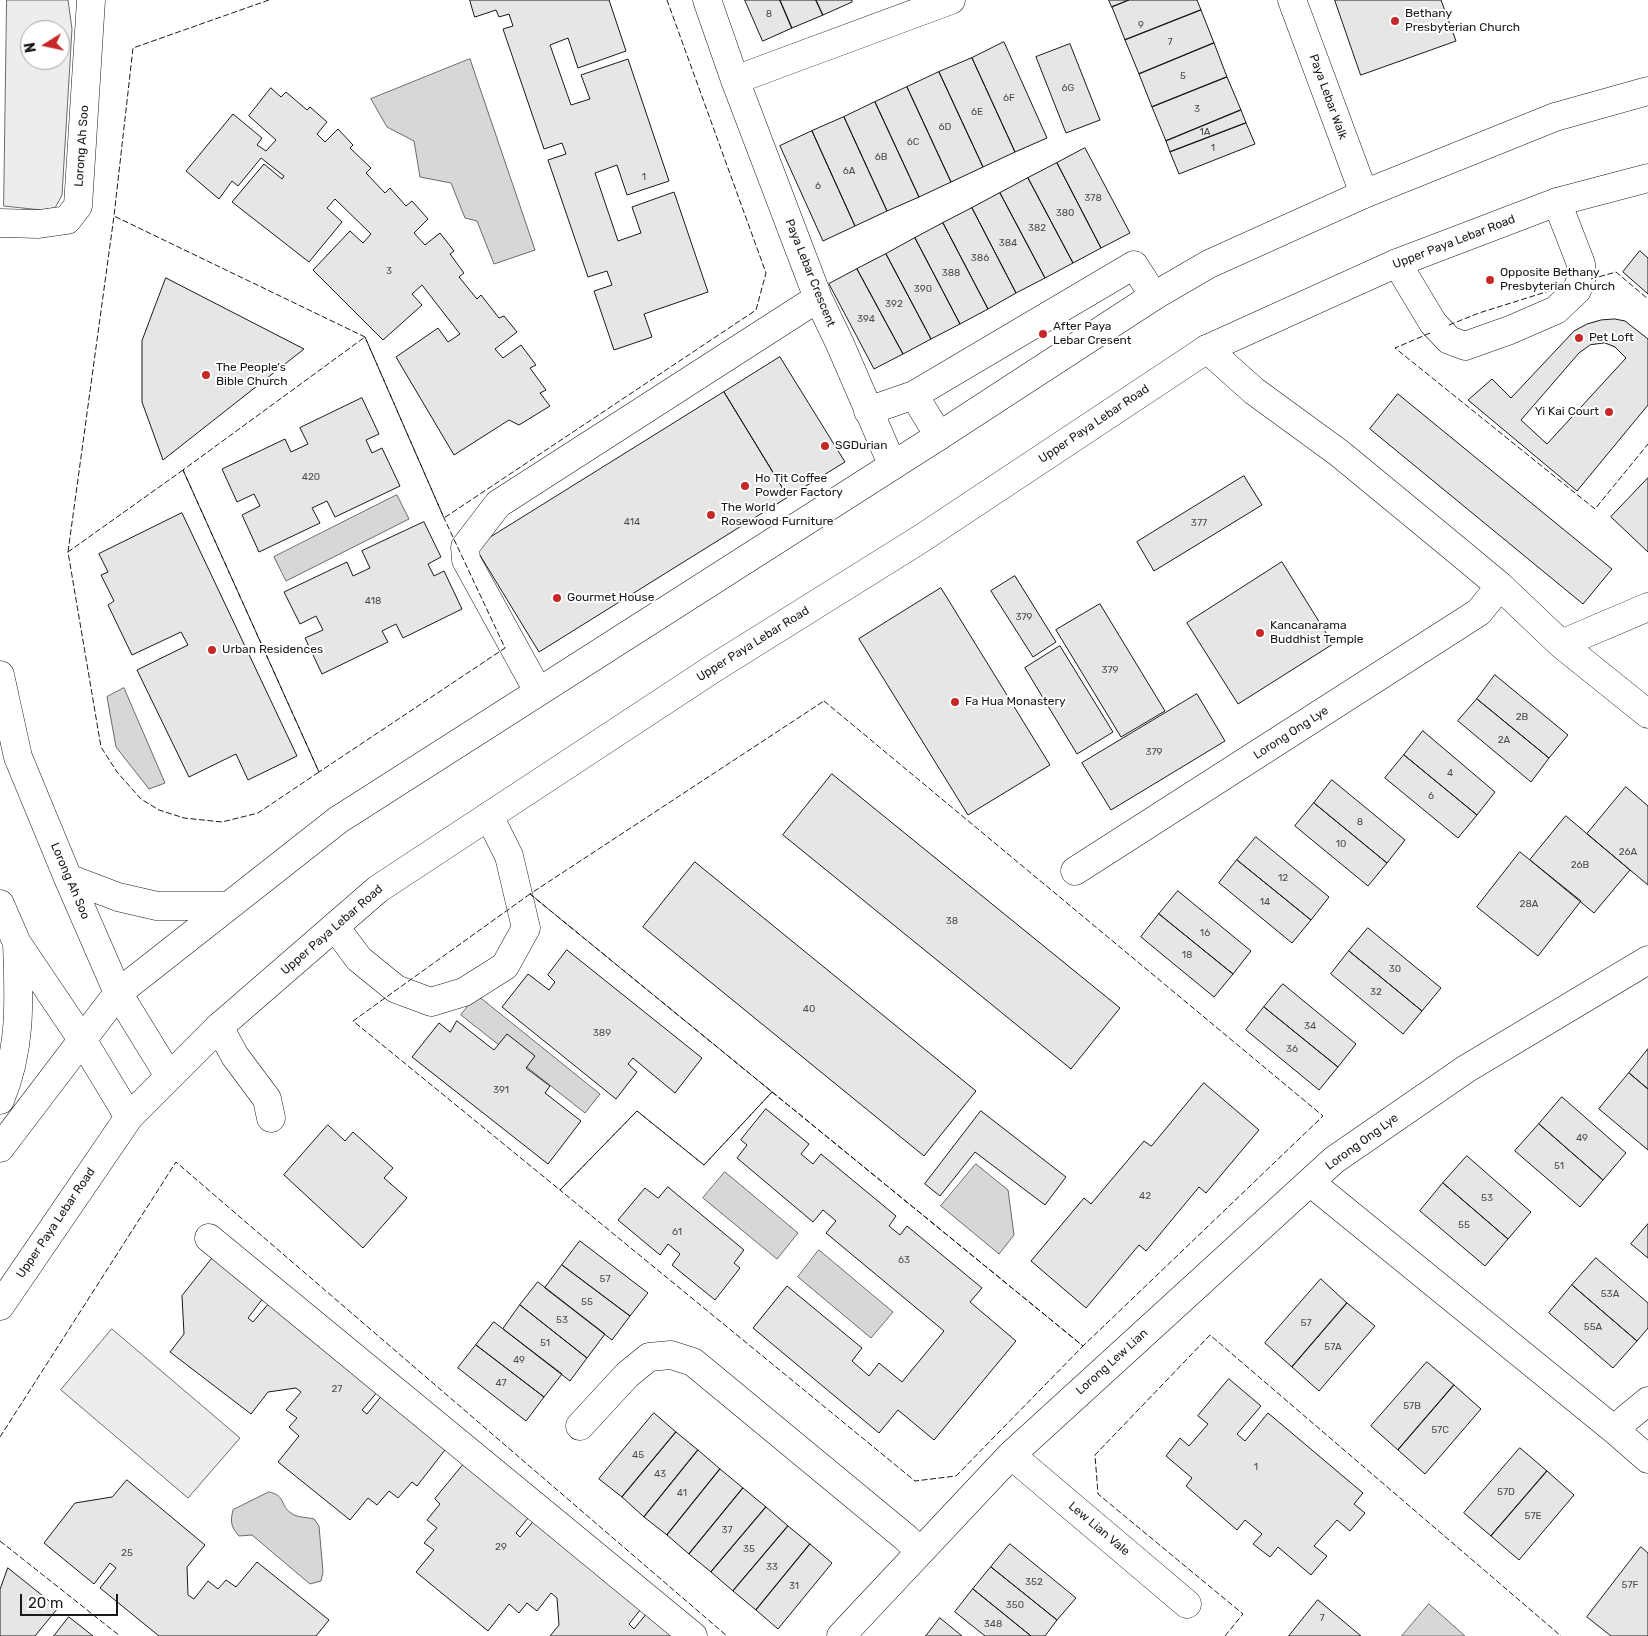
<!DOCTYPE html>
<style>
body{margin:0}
#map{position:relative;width:1648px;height:1636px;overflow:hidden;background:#fff;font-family:Rubik,sans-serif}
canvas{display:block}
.north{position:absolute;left:20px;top:20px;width:50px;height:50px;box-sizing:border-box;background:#fff;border:1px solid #a3a3a3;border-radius:50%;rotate:260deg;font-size:14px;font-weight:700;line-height:20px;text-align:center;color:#1a1a1a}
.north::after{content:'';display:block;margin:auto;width:18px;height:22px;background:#c62828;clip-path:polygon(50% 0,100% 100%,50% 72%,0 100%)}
.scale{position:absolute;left:20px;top:1594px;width:98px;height:22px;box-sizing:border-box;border:2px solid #1a1a1a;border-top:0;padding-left:6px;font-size:15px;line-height:18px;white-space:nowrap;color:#1a1a1a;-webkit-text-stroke:4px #fff;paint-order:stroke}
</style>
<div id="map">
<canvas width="1648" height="1636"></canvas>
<div class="north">N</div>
<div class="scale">20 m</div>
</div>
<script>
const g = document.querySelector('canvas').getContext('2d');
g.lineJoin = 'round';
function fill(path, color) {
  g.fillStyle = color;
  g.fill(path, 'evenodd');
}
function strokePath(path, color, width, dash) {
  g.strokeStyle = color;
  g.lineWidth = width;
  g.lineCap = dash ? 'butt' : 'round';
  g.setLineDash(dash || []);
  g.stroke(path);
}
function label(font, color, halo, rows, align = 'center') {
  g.font = font + ' Rubik,sans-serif';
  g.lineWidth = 4;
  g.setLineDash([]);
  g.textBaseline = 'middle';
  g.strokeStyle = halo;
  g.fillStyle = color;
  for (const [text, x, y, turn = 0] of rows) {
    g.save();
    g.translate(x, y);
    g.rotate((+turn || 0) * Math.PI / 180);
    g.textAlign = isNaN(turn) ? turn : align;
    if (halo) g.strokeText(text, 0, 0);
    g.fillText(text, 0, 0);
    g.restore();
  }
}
const built = new Path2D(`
 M7 0H68L72 29 62 195 55 208 41 210 4 206ZM30 30H60V60H30Z
 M112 1329 240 1438 188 1498 61 1390Z`);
fill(built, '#ededed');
strokePath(built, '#6a6a6a', 1);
const water = new Path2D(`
 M470 59 535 250 494 264 477 221 465 218 451 183 420 177 414 141 387 127 371 99Z
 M397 495 409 519 286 581 274 557Z
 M124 688 165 783 149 789 116 747 107 697Z
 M477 995 600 1094 585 1113 461 1015Z
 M976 1164 1008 1190 1014 1235 999 1254 941 1206Z
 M725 1172 798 1233 777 1259 703 1198Z
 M819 1250 893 1312 871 1338 798 1277Z
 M269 1492C286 1495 280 1506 291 1513 297 1518 307 1517 314 1519L319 1526 323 1572 321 1581 310 1584 252 1535 239 1536C231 1527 230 1522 233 1510Z
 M1429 1604 1465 1636H1402Z`);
fill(water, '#d7d7d7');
strokePath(water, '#6a6a6a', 1);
const building = new Path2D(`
 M470 0H609L626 51 578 68 568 38 550 45 571 105 590 99 581 75 628 59 669 181 627 195 617 165 595 173 618 241 641 233 632 207 674 192 708 292 644 314 652 337 614 350 594 291 612 285 607 271 588 277 548 160 566 154 562 143 544 149 503 29 513 26 509 14 499 17 496 10 475 17Z
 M745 0H780L792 28 763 41Z
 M780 0H816L823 15 792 28Z
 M816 0H852V2L823 15Z
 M1109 0H1129L1112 7Z
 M1129 0H1197L1201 10 1125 40 1112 7Z
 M1335 0H1441L1456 41 1361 75Z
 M1201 10 1214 43 1139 74 1125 40Z
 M1004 42 1047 138 1015 152 972 58Z
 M1214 43 1227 77 1152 107 1139 74Z
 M1070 44 1100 120 1066 133 1036 57Z
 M972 58 1015 152 983 167 939 72Z
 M939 72 983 167 951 182 907 87Z
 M1227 77 1241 110 1166 141 1152 107Z
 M907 87 951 182 919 197 875 102Z
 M271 88 281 97 286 92 307 110 310 107 327 122 317 134 325 142 338 129 353 145 350 148 371 168 366 173 385 193 390 188 406 206 412 201 428 219 414 233 425 245 440 233 454 251 450 254 464 273 459 277 477 299 481 295 499 318 504 316 517 332 495 349 503 358 521 345 536 365 530 368 546 390 540 393 550 406 519 425 509 420 454 455 396 357 438 328 448 342 460 334 422 285 412 294 422 305 383 340 313 270 350 231 363 243 371 234 335 199 327 208 342 222 309 262 232 202 264 164 282 179 284 176 261 158 238 186 232 181 219 199 186 171 233 114 262 138 257 145 266 151 276 140 249 116Z
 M875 102 919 197 887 211 844 117Z
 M1241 110 1246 123 1170 152 1166 141Z
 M844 117 887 211 855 226 812 131Z
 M1246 123 1255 144 1179 174 1170 152Z
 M812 131 855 226 823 241 780 146Z
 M1085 148 1130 233 1101 248 1057 163Z
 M1057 163 1101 248 1073 263 1028 178Z
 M1028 178 1073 263 1045 278 1000 193Z
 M1000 193 1045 278 1016 293 972 208Z
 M972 208 1016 293 988 309 943 223Z
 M943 223 988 309 960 324 915 238Z
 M915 238 960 324 931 339 886 254Z
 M1640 251 1648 258V294L1623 272Z
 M886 254 931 339 903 354 857 269Z
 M857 269 903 354 874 369 829 284Z
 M166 278 304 349 163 460 142 402V341Z
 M1615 319 1625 321 1648 339V405L1577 491 1468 400 1492 379 1511 398 1574 331 1587 324 1601 320ZM1605 343 1615 347 1626 358 1547 444 1521 420 1579 353 1590 345Z
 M780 357 845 462 788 497 724 392Z
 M724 392 788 497 539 652 475 547Z
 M1398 394 1612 569 1583 604 1370 429Z
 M362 398 379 434 366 440 372 453 382 448 400 486 335 517 327 501 312 508 320 523 259 552 242 515 260 506 254 494 237 502 222 469 285 439 291 452 308 444 300 428Z
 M1244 476 1262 505 1154 571 1137 542Z
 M1648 478V552L1611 517Z
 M182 513 297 756 248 780 236 754 189 777 137 670 188 645 181 632 132 655 108 605 114 601 101 575 108 572 99 554Z
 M424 522 441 557 428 564 434 576 444 571 462 609 403 638 396 624 382 631 388 642 322 674 305 638 323 630 316 616 300 624 284 592 347 562 353 576 370 568 362 551Z
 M1282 562 1333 644 1238 704 1187 623Z
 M1015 576 1056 642 1033 657 991 591Z
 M941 588 1050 765 968 815 859 639Z
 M1100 604 1165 711 1121 737 1056 630Z
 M1060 646 1113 732 1077 754 1025 668Z
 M1495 675 1568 735 1549 758 1477 699Z
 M1197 694 1225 741 1111 810 1082 763Z
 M1477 699 1549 758 1531 782 1458 721Z
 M1423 731 1495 792 1477 815 1404 755Z
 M1404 755 1477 815 1458 838 1385 778Z
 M832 774 1120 1008 1071 1069 783 835Z
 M1332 780 1405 840 1387 863 1314 803Z
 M1626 787 1648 806V885L1587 834Z
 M1314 803 1387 863 1368 886 1295 826Z
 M1566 816 1630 870 1594 913 1530 860Z
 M1256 837 1329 897 1311 920 1237 860Z
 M1520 852 1581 901 1538 956 1477 907Z
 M1237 860 1311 920 1292 943 1219 883Z
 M695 862 976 1091 924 1156 643 927Z
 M1178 891 1251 951 1233 974 1159 914Z
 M1159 914 1233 974 1214 997 1141 937Z
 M1368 928 1441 988 1422 1011 1349 951Z
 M567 950 702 1058 675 1093 633 1058 628 1064 637 1072 616 1099 502 1007 528 974 549 990 555 982 548 975Z
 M1349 951 1422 1011 1403 1034 1331 974Z
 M1283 984 1356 1044 1338 1067 1264 1007Z
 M1264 1007 1338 1067 1319 1090 1246 1030Z
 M457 1021 494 1050 507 1034 535 1056 526 1068 550 1086 545 1093 581 1121 548 1164 412 1057 439 1023 450 1032Z
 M1648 1049V1089L1629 1073Z
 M1629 1073 1648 1089V1150L1599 1109Z
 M1204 1083 1259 1130 1206 1193 1199 1187 1146 1251 1139 1245 1086 1308 1031 1261 1084 1198 1091 1204 1144 1141 1151 1146Z
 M1562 1097 1626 1153 1603 1180 1539 1124Z
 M766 1109 809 1144 801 1154 813 1164 821 1154 896 1216 889 1226 900 1235 907 1226 982 1288 970 1302 1016 1341 934 1440 898 1410 879 1433 753 1328 787 1286 862 1348 852 1361 869 1376 879 1363 902 1382 944 1331 826 1233 836 1221 823 1210 813 1222 737 1158 747 1145 741 1140Z
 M981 1111 1066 1177 1045 1205 975 1152 940 1196 925 1184Z
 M1539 1124 1603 1180 1580 1207 1515 1151Z
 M328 1125 345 1141 353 1132 393 1168 384 1178 407 1198 363 1248 284 1175Z
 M1467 1156 1531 1212 1508 1239 1443 1183Z
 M1443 1183 1508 1239 1485 1266 1420 1211Z
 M668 1187 744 1250 734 1263 740 1268 715 1300 672 1265 680 1254 668 1244 660 1255 618 1220 645 1188 658 1198Z
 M1648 1224V1258L1631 1244Z
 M580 1241 648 1293 630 1316 562 1265Z
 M214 1256 264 1297 248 1318 253 1322 270 1302 379 1390 362 1410 367 1414 383 1394 448 1446 417 1486 412 1482 398 1498 389 1491 377 1505 368 1498 350 1520 278 1462 299 1436 289 1427 297 1418 286 1410 301 1392 296 1388 268 1392 251 1414 170 1352 184 1334 182 1296Z
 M1596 1258 1648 1303V1328L1637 1341 1572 1285Z
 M562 1265 630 1316 612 1340 545 1288Z
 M1321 1279 1347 1303 1292 1367 1265 1343Z
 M538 1282 605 1334 587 1358 520 1305Z
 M1572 1285 1637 1341 1613 1368 1549 1313Z
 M1347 1303 1375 1326 1319 1391 1292 1367Z
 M520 1305 587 1358 570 1381 503 1329Z
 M494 1322 562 1374 544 1397 476 1345Z
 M476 1345 544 1397 526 1421 458 1368Z
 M1427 1362 1454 1385 1398 1450 1371 1426Z
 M1229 1379 1261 1406 1237 1434 1245 1441 1268 1413 1363 1493 1354 1504 1365 1513 1350 1531 1337 1520 1314 1546 1327 1556 1311 1575 1278 1547 1270 1557 1253 1544 1262 1534 1245 1520 1237 1530 1186 1486 1192 1478 1166 1456 1180 1438 1189 1446 1208 1424 1198 1416Z
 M1454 1385 1481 1409 1425 1474 1398 1450Z
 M654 1413 676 1432 622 1497 599 1479Z
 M676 1432 698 1450 644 1517 622 1497Z
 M1520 1448 1547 1471 1491 1536 1464 1513Z
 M698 1450 720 1469 667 1535 644 1517Z
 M467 1460 532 1513 516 1533 520 1537 537 1517 645 1604 629 1624 634 1629 651 1608 685 1636H550L559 1625 557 1598 551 1593 537 1611 527 1603 519 1613 509 1604 488 1631 416 1572 434 1550 424 1543 437 1528 427 1520 440 1504 435 1499Z
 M720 1469 743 1488 689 1554 667 1535Z
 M1547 1471 1574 1495 1519 1560 1491 1536Z
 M127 1480 205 1545 187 1567 188 1595 194 1599 208 1581 218 1589 226 1580 236 1587 257 1562 329 1620 316 1636H159L100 1588 116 1568 110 1563 94 1584 44 1543 75 1503 112 1497Z
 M743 1488 766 1507 711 1572 689 1554Z
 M766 1507 788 1526 733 1591 711 1572Z
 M788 1526 810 1544 756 1610 733 1591Z
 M810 1544 832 1563 778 1629 756 1610Z
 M1010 1544 1076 1598 1057 1620 991 1567Z
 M1641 1547 1648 1553V1636H1611L1587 1617Z
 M991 1567 1057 1620 1045 1636H1031L973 1589Z
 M8 1568 58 1608 35 1636H0V1590Z
 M973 1589 1031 1636H985L955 1612Z
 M1318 1600 1361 1636H1289Z
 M69 1617 93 1636H54Z
 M940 1618 962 1636H926Z`);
fill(building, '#e6e6e6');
strokePath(building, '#1a1a1a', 1);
const minor = new Path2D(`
 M707 0 735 80 818 298 840 344 892 464
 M1292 0 1364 194
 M735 80 951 0
 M0 223 39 224 67 220 78 206 91 0
 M1397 263 1433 323 1449 340 1465 346 1510 330 1556 310 1577 290 1582 276 1581 264 1557 202
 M1207 349 1254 391 1339 453 1464 556 1500 586 1561 644 1648 714
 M914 395 939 436
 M868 411 914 395 1134 265 1154 296
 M1561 644 1648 607
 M538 691 466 560 465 547 498 504 818 298
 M1075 871 1479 612 1500 586
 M335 927 359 959 396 989 431 1002 464 992 505 966 526 928 509 856 489 816
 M219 1027 235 1056 267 1099 271 1118
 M1312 1180 1321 1191 1617 1432 1648 1459
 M209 1238 693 1636
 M580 1426 627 1375 649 1357 671 1355 693 1362 906 1538 919 1551
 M1617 1432 1626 1419 1648 1401
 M1011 1455 1187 1604
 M841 1636 1011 1455 1334 1160 1466 1069 1648 960`);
const major = new Path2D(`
 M0 675 18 757 68 878 118 993 169 1076
 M68 878 118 897 157 906H227
 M0 904 17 943 83 1041 129 1117
 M0 1100C22 1048 19 998 17 943
 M0 1148 118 993 338 820 939 436 1154 296 1209 264 1364 194 1555 117 1648 91
 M0 1306 129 1117 219 1027 378 889 714 668 919 540 1207 349 1397 263 1557 202 1648 178`);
strokePath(minor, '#1a1a1a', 29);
strokePath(major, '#1a1a1a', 29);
strokePath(minor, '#fff', 28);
strokePath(major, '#fff', 28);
strokePath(new Path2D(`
 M269 0 133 48 114 216 365 337 444 518 756 310 766 273 667 0
 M1591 279 1616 272 1648 299
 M1449 325 1479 313 1562 287
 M1430 333 1395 348 1595 509 1648 444
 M365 337 444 518 505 648 319 772 183 470Z
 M183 470 319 772 258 813 222 822 184 818 159 810 141 799 117 772 101 747 68 552Z
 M68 552 114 216
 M824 701 1323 1116 1083 1346 530 894Z
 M530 894 772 1092 704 1165 637 1111 560 1190 353 1021Z
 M772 1092 1083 1346 956 1476 915 1481 560 1190 637 1111 704 1165Z
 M0 1437 176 1162 727 1636
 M0 1541 120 1636
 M1225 1636 1243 1614 1098 1494 1095 1455 1210 1335 1561 1636`), '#1a1a1a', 1, [6, 2.5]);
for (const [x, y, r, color] of [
 [1395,21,5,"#c62828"],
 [1490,280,5,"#c62828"],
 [1043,334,5,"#c62828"],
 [1579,338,5,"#c62828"],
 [206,375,5,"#c62828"],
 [1609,412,5,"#c62828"],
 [825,446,5,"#c62828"],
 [745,486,5,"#c62828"],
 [711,515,5,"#c62828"],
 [557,598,5,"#c62828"],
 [1260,633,5,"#c62828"],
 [212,650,5,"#c62828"],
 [955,702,5,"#c62828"]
]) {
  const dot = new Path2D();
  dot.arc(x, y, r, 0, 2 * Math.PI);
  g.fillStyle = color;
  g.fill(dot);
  strokePath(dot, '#fff', 2);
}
label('10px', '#4d4d4d', null, [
 ["8",769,14],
 ["9",1141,25],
 ["7",1170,42],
 ["5",1183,76],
 ["6G",1068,88],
 ["6F",1009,98],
 ["3",1197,109],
 ["6E",977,112],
 ["6D",945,127],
 ["1A",1205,132],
 ["6C",913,142],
 ["1",1213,148],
 ["6B",881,157],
 ["6A",849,171],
 ["1",644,177],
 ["6",818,186],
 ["378",1093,198],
 ["380",1065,213],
 ["382",1037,228],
 ["384",1008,243],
 ["386",980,258],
 ["3",389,271],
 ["388",951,273],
 ["390",923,289],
 ["392",894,304],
 ["394",866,319],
 ["420",311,477],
 ["414",632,522],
 ["377",1199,523],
 ["418",373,601],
 ["379",1024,617],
 ["379",1110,670],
 ["2B",1522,717],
 ["2A",1504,740],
 ["379",1154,752],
 ["4",1450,773],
 ["6",1431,796],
 ["8",1360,822],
 ["10",1341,844],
 ["26A",1628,852],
 ["26B",1580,865],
 ["12",1283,878],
 ["14",1265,902],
 ["28A",1529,904],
 ["38",952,921],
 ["16",1205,933],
 ["18",1187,955],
 ["30",1395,969],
 ["32",1376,992],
 ["40",809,1009],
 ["34",1310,1026],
 ["389",602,1033],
 ["36",1292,1049],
 ["391",501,1090],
 ["49",1582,1138],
 ["51",1559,1166],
 ["42",1145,1196],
 ["53",1487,1198],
 ["55",1464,1225],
 ["61",677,1232],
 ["63",904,1260],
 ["57",605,1279],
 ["53A",1610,1294],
 ["55",587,1302],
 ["53",562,1320],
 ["57",1306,1323],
 ["55A",1593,1327],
 ["51",545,1343],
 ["57A",1333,1347],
 ["49",519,1360],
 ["47",501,1383],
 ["27",337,1389],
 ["57B",1412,1406],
 ["57C",1440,1430],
 ["45",638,1455],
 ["1",1256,1467],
 ["43",660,1474],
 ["57D",1506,1492],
 ["41",682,1493],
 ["57E",1533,1516],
 ["37",727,1530],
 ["29",501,1547],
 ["35",749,1549],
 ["25",127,1553],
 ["33",772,1567],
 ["352",1034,1582],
 ["57F",1630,1585],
 ["31",794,1586],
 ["350",1015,1605],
 ["7",1322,1618],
 ["348",993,1624]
]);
label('12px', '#1a1a1a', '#fff', [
 ["Bethany",1405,14],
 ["Presbyterian Church",1405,28],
 ["Opposite Bethany",1500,273],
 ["Presbyterian Church",1500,287],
 ["After Paya",1053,327],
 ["Lebar Cresent",1053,341],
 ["Pet Loft",1589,338],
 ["The People's",216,368],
 ["Bible Church",216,382],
 ["Yi Kai Court",1599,412,"right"],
 ["SGDurian",835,446],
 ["Ho Tit Coffee",755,479],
 ["Powder Factory",755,493],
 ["The World",721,508],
 ["Rosewood Furniture",721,522],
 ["Gourmet House",567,598],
 ["Kancanarama",1270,626],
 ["Buddhist Temple",1270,640],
 ["Urban Residences",222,650],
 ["Fa Hua Monastery",965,702]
], 'left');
label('12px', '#1a1a1a', '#fff', [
 ["Paya Lebar Walk",1328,97,70],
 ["Lorong Ah Soo",82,146,-86],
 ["Upper Paya Lebar Road",1454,242,-21],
 ["Paya Lebar Crescent",810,273,68],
 ["Upper Paya Lebar Road",1094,424,-34],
 ["Upper Paya Lebar Road",753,644,-32],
 ["Lorong Ong Lye",1291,733,-33],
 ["Lorong Ah Soo",70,881,67],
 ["Upper Paya Lebar Road",332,930,-41],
 ["Lorong Ong Lye",1362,1142,-36],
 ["Upper Paya Lebar Road",56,1223,-56],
 ["Lorong Lew Lian",1112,1362,-42],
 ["Lew Lian Vale",1099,1529,40]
]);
</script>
